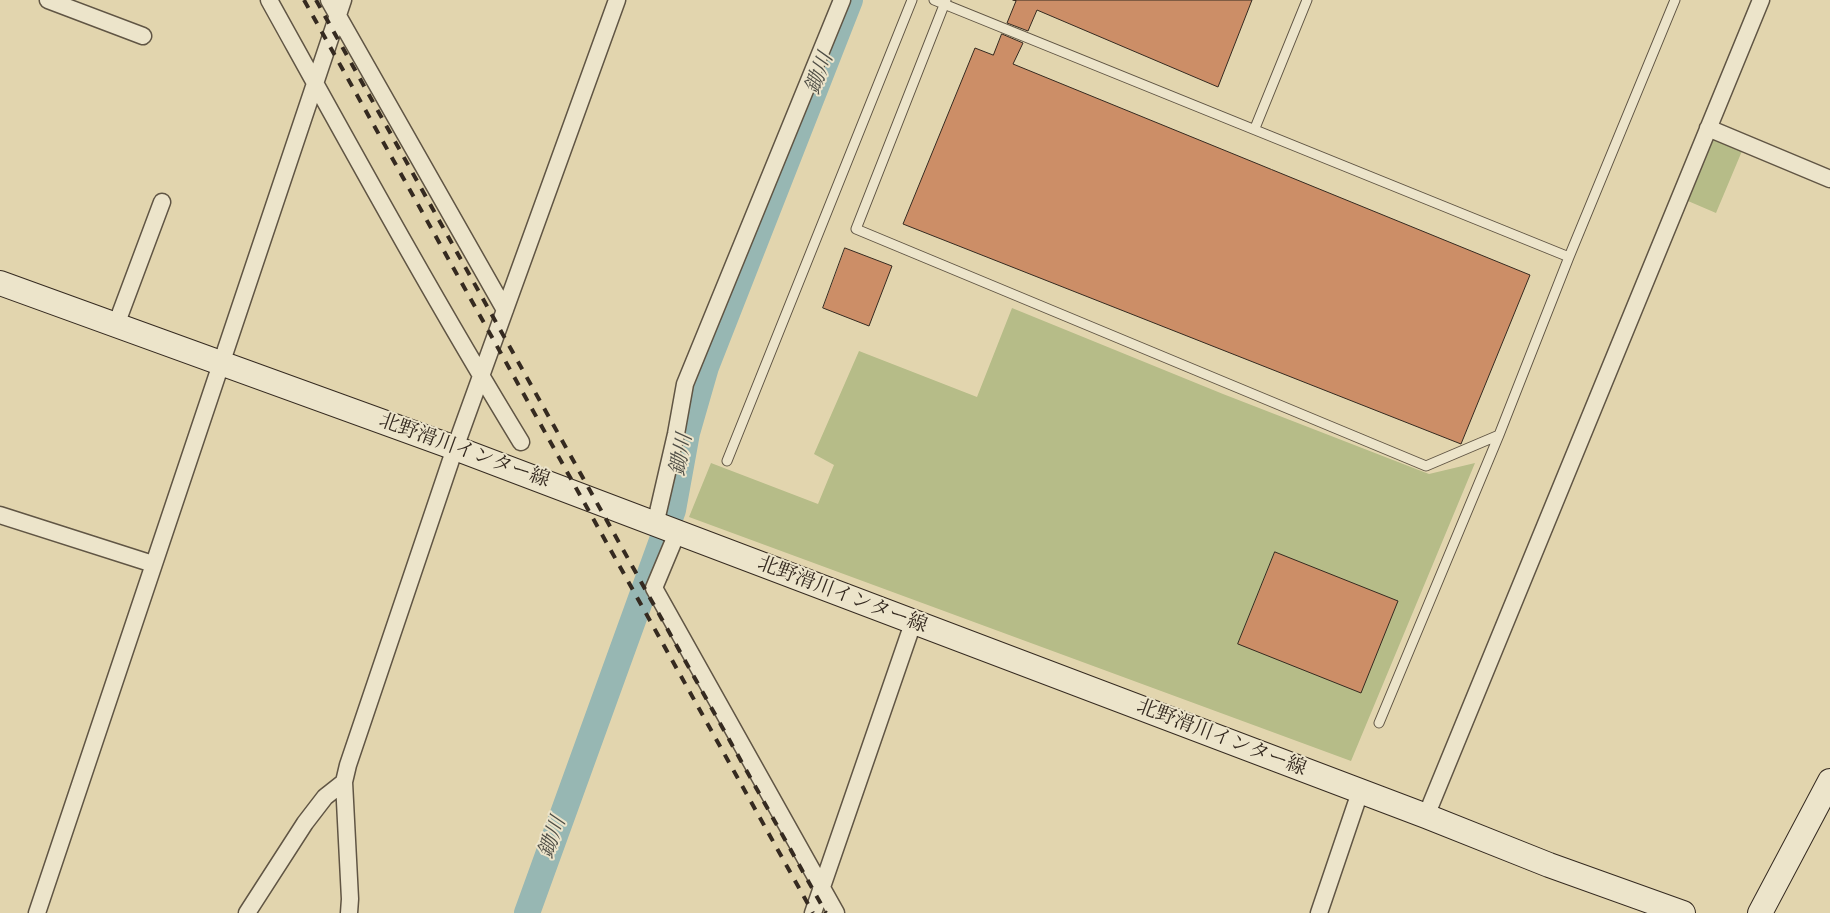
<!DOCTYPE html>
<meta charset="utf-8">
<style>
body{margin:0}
canvas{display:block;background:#e2d5ae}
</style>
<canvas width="1830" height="913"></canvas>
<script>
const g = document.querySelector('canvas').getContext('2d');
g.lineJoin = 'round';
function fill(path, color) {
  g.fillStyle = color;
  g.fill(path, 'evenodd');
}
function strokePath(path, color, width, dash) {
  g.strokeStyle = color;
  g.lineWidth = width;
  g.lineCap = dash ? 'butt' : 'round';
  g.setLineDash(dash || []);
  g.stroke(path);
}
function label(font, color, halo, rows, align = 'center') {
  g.font = font + ' "IM FELL DW Pica","Noto Serif JP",serif';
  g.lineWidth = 4;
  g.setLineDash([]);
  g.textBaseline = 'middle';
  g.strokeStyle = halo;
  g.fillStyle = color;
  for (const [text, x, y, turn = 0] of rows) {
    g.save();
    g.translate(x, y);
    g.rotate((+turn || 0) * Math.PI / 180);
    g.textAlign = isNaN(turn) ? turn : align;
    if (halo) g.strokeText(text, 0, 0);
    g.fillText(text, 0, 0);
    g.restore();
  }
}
fill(new Path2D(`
 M1713 140 1742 151 1716 213 1688 201Z
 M1012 308 1223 394 1429 474 1475 463 1351 761 689 517 711 463 818 504 834 465 814 454 859 351 977 397Z`), '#b6bc88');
strokePath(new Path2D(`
 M527 913 673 510 687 433 706 367 850 0`), '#97b7b3', 26);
const building = new Path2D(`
 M1013 0H1252L1218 87 1037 10 1028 31 1007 23 1016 1Z
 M1002 34 1023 43 1013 64 1530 275 1461 444 903 224 975 48 993 55Z
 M845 248 892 266 869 326 823 308Z
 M1275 552 1398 601 1361 693 1238 644Z`);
fill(building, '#cc8e67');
strokePath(building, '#352a20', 1);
const lane = new Path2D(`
 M934 0 1569 257
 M946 0 856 229 1426 466 1499 435
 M1255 128 1307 0
 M727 461 912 0
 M1379 723 1499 435 1569 257 1675 0`);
const street = new Path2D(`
 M48 0 143 36
 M269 0C351 148 433 298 521 442
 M329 0 505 310
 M1708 128 1830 179
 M116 325 162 202
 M0 515 153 564
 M655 525 676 434 685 384 842 0
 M677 533 654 588 836 913
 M1426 816 1761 0
 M37 913 343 0
 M247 913 305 823 325 797 344 782
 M349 913 350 899 344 782 348 765 455 448 617 0
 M813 913 913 623
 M1319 913 1360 792`);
const secondary = new Path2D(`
 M0 283 455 448 1426 816 1549 865 1683 913
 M1760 913 1830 781`);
strokePath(lane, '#605544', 11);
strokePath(street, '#605544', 19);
strokePath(secondary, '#352a20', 26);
strokePath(lane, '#ece4ca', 9);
strokePath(street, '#ece4ca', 16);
strokePath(secondary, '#ece4ca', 24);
strokePath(new Path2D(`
 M304 0 813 913
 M316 0 826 913`), '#352a20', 4, [9, 9]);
label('20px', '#352a20', '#ece4ca', [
 ["北野滑川インター線",464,452,20],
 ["北野滑川インター線",842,596,21],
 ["北野滑川インター線",1221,739,21]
]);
label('italic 21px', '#4e4d45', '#ece4ca', [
 ["鋤川",821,74,-69],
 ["鋤川",683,455,-79],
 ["鋤川",554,838,-70]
]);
</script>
